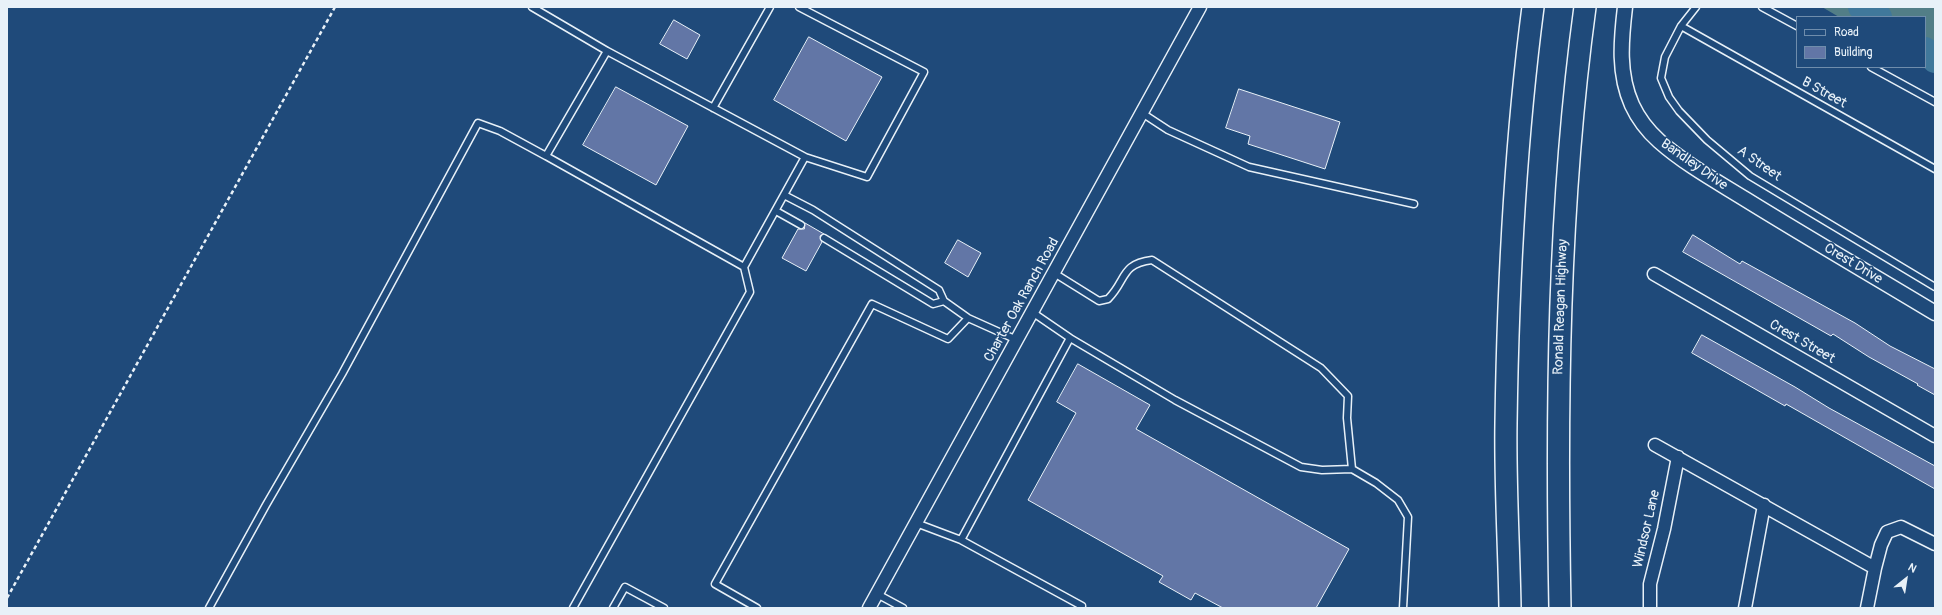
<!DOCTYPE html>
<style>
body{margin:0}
#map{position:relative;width:1942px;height:615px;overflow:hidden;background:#1f4a7a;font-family:Pangolin,sans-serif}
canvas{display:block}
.frame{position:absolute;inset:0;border:8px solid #e8f1f8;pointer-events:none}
.legend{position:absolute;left:1796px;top:16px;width:130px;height:52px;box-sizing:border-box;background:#1f4a7a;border:1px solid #6f8dac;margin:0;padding:5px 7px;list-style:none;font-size:12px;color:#e8f1f8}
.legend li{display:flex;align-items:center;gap:8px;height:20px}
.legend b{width:20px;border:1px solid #6f8dac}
.north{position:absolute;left:1886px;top:559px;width:40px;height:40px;-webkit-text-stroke:3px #1f4a7a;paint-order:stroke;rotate:30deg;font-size:11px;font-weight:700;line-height:16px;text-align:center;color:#e8f1f8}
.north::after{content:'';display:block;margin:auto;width:14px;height:18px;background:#e8f1f8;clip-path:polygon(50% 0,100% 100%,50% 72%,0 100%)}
</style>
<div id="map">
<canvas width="1942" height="615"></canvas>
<div class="frame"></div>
<ul class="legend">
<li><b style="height:5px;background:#1f4a7a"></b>Road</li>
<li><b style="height:11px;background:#6276a6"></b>Building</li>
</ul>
<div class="north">N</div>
</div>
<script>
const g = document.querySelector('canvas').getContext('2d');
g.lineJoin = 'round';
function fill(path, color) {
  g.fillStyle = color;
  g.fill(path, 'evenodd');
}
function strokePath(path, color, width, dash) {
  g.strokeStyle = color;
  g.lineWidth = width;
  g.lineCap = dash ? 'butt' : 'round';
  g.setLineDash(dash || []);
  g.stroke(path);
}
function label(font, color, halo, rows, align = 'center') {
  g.font = font + ' Pangolin,sans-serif';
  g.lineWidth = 3.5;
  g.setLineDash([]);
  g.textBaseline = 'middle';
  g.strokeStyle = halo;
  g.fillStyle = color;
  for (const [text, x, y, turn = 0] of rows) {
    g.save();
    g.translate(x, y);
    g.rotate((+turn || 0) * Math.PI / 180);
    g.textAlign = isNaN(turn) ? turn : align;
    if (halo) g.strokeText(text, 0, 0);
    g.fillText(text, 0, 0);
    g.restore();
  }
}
fill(new Path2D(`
 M1822 7H1935V73L1924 67 1925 17H1839Z`), '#527e87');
strokePath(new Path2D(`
 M1861 7 1879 17
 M1925 50 1935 60`), '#40789b', 26);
const building = new Path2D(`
 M674 20 700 35 687 59 660 44Z
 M809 37 882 77 846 141 774 100Z
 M616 87 688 126 656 185 583 145Z
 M1239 89 1340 122 1325 169 1248 144 1250 136 1226 128Z
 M805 223 824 234 820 236 822 242 806 271 782 258 798 229H804Z
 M1693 235 1740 264 1742 261 1855 323 1890 346 1935 369V395L1917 385 1918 384 1869 357 1833 334 1831 336 1683 252Z
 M958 240 981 253 968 277 945 263Z
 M1702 335 1795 387 1829 408 1935 466V489L1786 404 1785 406 1692 353Z
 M1078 364 1150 405 1136 429 1349 549 1316 608H1223L1195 593 1191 600 1159 582 1163 576 1028 500 1076 413 1057 402Z`);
fill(building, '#6276a6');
strokePath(building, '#e8f1f8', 1);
const service = new Path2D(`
 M532 7 607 51
 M799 7 924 72 867 177 805 157
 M1696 7 1681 26 1665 57 1661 78 1669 97 1679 111 1707 140 1750 176 1935 287
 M1762 7 1797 26
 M1681 26 1935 169
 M1871 67 1935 102
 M713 108 770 7
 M1142 113 1168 130 1249 167 1414 204
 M546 156 744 267
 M784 195 813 210 939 290 944 301 968 318 1017 340
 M776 211 801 225
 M824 238 933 304 944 301
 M1054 273 1099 301 1108 299C1127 280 1120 264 1152 260L1321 368 1348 396 1347 418 1352 469
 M1070 338 1175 400 1301 467 1322 470 1352 469 1376 483 1398 500 1408 517 1403 608
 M916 523 961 540 1070 338 1032 312
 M961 540 1082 606
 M877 594 903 608
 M209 608 266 505 342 374 478 123 500 131 546 156 607 51 805 157 744 267 750 292 573 608
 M613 608 625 587 664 608
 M757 608 715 584 872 304 948 339 968 318`);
const minor = new Path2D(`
 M1654 274 1935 436
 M1655 445 1875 568 1881 545 1887 532 1901 527 1935 544
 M869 608 1200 7
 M1650 608V584L1664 529 1678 457
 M1745 608 1764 505
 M1867 608 1875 568`);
const tertiary = new Path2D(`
 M1625 7C1621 41 1618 74 1632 105 1638 118 1649 132 1659 141 1685 164 1716 181 1745 199 1808 238 1872 275 1935 313`);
const motorway = new Path2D(`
 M1510 608C1509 547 1505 485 1506 423 1508 284 1515 145 1533 7
 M1560 608C1556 407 1558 206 1585 7`);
strokePath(service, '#e8f1f8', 9);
strokePath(minor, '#e8f1f8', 15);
strokePath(tertiary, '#e8f1f8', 17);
strokePath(motorway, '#e8f1f8', 24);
strokePath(new Path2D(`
 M7 598 335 7`), '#e8f1f8', 2.5, [4, 3]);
strokePath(service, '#1f4a7a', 6);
strokePath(minor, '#1f4a7a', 12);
strokePath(tertiary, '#1f4a7a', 14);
strokePath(motorway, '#1f4a7a', 21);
label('14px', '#e8f1f8', '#1f4a7a', [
 ["B Street",1824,93,29],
 ["A Street",1759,164,35],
 ["Bandley Drive",1694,165,35],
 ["Crest Drive",1853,264,31],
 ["Charter Oak Ranch Road",1022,300,-61],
 ["Ronald Reagan Highway",1561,307,-88],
 ["Crest Street",1802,342,30],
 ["Windsor Lane",1647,529,-77]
]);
</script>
